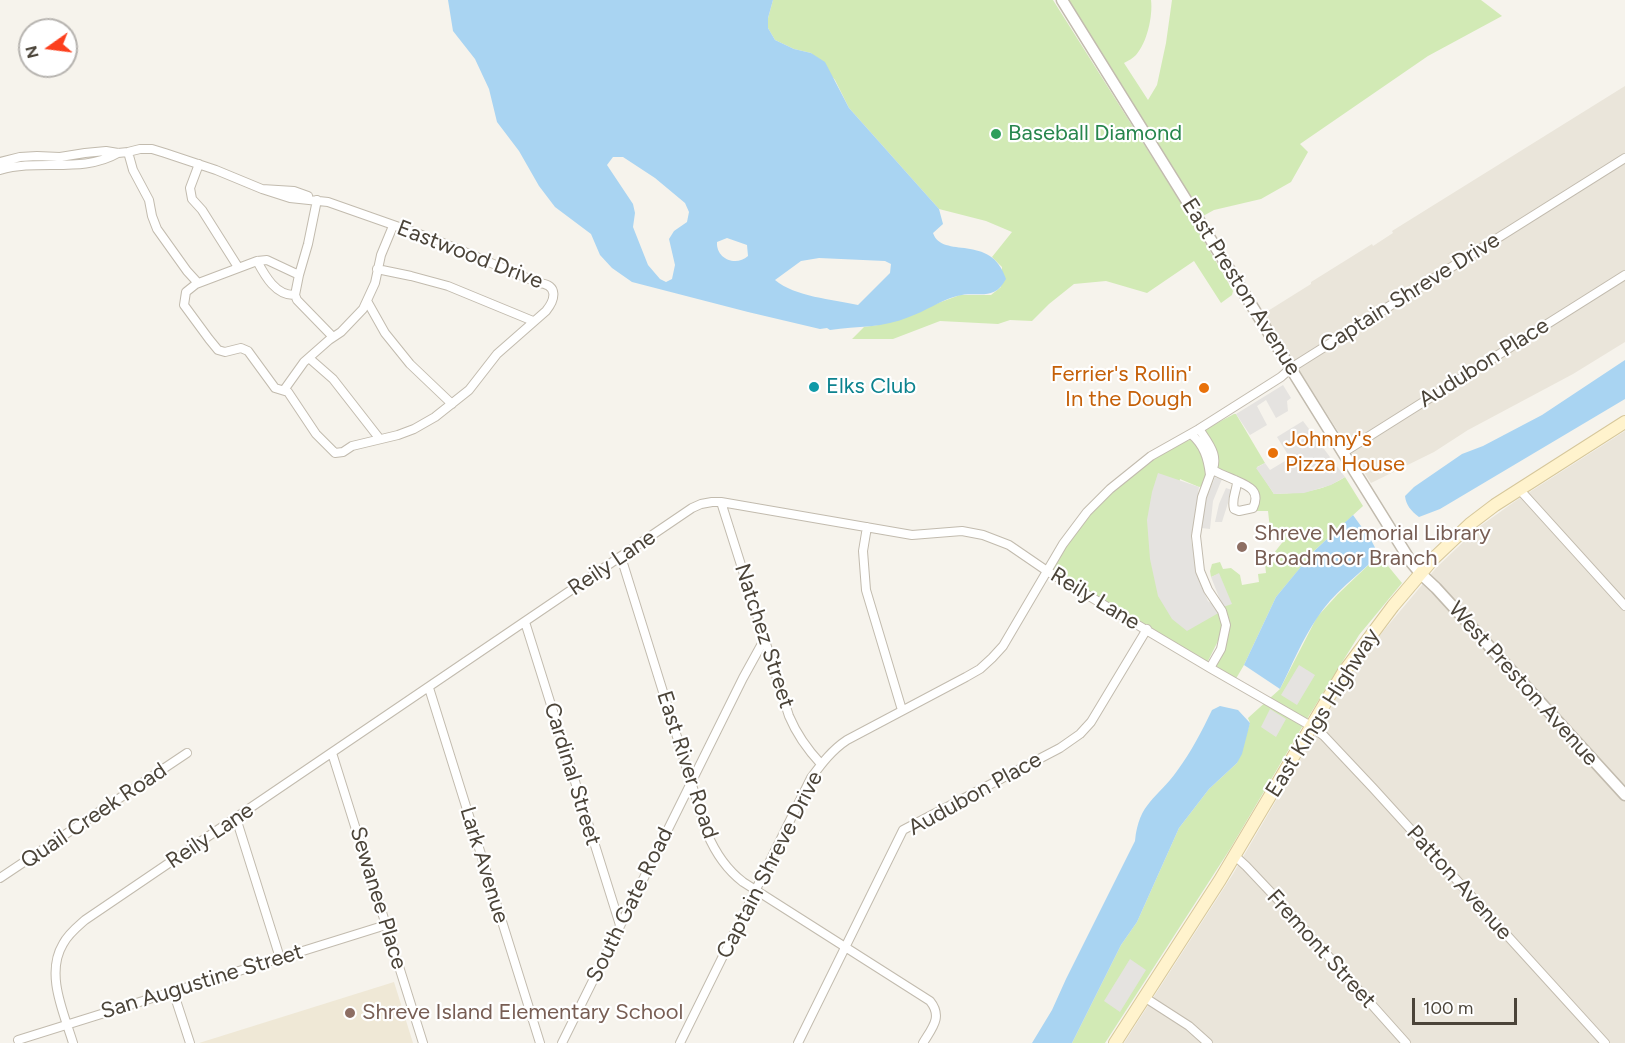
<!DOCTYPE html>
<style>
body{margin:0}
#map{position:relative;width:1625px;height:1043px;overflow:hidden;background:#f6f3ec;font-family:Figtree,sans-serif}
canvas{display:block}
.north{position:absolute;left:18px;top:18px;width:60px;height:60px;box-sizing:border-box;background:#fff;border:2px solid #b7b4b0;border-radius:50%;rotate:256deg;font-size:16px;font-weight:700;line-height:24px;text-align:center;color:#4b4439}
.north::after{content:'';display:block;margin:auto;width:21px;height:27px;background:#fc3f1d;clip-path:polygon(50% 0,100% 100%,50% 72%,0 100%)}
.scale{position:absolute;left:1412px;top:998px;width:105px;height:27px;box-sizing:border-box;border:3px solid #4b4439;border-top:0;padding-left:8px;font-size:18px;line-height:21px;white-space:nowrap;color:#4b4439;-webkit-text-stroke:4px #fff;paint-order:stroke}
</style>
<div id="map">
<canvas width="1625" height="1043"></canvas>
<div class="north">N</div>
<div class="scale">100 m</div>
</div>
<script>
const g = document.querySelector('canvas').getContext('2d');
g.lineJoin = 'round';
function fill(path, color) {
  g.fillStyle = color;
  g.fill(path, 'evenodd');
}
function strokePath(path, color, width, dash) {
  g.strokeStyle = color;
  g.lineWidth = width;
  g.lineCap = dash ? 'butt' : 'round';
  g.setLineDash(dash || []);
  g.stroke(path);
}
function label(font, color, halo, rows, align = 'center') {
  g.font = font + ' Figtree,sans-serif';
  g.lineWidth = 4.5;
  g.setLineDash([]);
  g.textBaseline = 'middle';
  g.strokeStyle = halo;
  g.fillStyle = color;
  for (const [text, x, y, turn = 0] of rows) {
    g.save();
    g.translate(x, y);
    g.rotate((+turn || 0) * Math.PI / 180);
    g.textAlign = isNaN(turn) ? turn : align;
    if (halo) g.strokeText(text, 0, 0);
    g.fillText(text, 0, 0);
    g.restore();
  }
}
fill(new Path2D(`
 M1625 86V342L1573 374 1468 430 1434 452 1371 483 1263 314 1311 284V282L1372 244 1373 246 1393 233 1392 231Z
 M1625 431V1043H1124L1233 874 1338 695 1362 658 1375 641 1437 567 1479 527 1514 502Z`), '#eae5da');
fill(new Path2D(`
 M394 982 413 1043H199Z`), '#efe8d6');
fill(new Path2D(`
 M773 0H1053L1193 222 1233 291 1232 295 1221 303 1194 261 1147 293 1106 281 1074 284 1049 304 1032 321 1010 320 998 324 940 321 893 339H852L864 327 878 325 960 295H991L1001 287 1002 267 992 257 1012 232 986 221 939 209 849 108 835 80 811 53 794 49 775 40 768 28V18Z
 M1069 0H1151C1153 16 1147 43 1136 55 1133 58 1128 61 1124 63L1148 100 1157 85 1166 43 1172 0H1481L1502 16 1428 56 1300 144 1308 152 1291 182 1261 199 1214 210 1203 216Z
 M1234 414H1236L1265 463 1257 467 1274 494C1301 493 1321 492 1345 477L1363 506 1315 550 1276 597 1244 665 1234 682 1210 668 1223 636 1219 639 1206 665 1047 571 1087 512 1169 445 1194 439 1208 461 1206 485 1199 487 1180 479 1158 596 1223 607 1219 574 1211 577 1210 571 1212 564 1220 562 1223 569 1231 568 1240 575 1242 585 1259 582 1258 574 1266 573 1265 564 1275 562 1274 553 1285 539 1270 529 1268 511H1255L1253 490 1213 470 1202 434 1206 429Z
 M1379 555 1402 583 1359 635 1302 727 1230 849 1105 1043H1072L1121 945 1137 922 1179 828 1209 789 1237 763 1250 723 1248 718 1280 689 1317 617 1338 594Z`), '#d2eab5');
fill(new Path2D(`
 M1283 385 1291 398 1287 401 1288 411 1276 418 1266 400 1257 406 1267 425 1250 435 1236 414Z
 M1303 421 1345 477 1331 485 1304 493 1274 494 1256 468 1265 463 1270 470 1290 458 1277 437Z
 M1158 473 1199 487 1191 539 1195 562 1200 583 1208 601 1222 611 1187 631 1172 619 1158 596 1150 559 1147 520 1152 492Z
 M1215 477 1222 479 1213 501 1210 529 1201 528 1206 499Z
 M1226 488 1232 490 1222 522H1215L1219 504Z
 M1219 573 1232 604 1223 607 1211 577Z
 M1299 665 1315 675 1297 705 1281 695Z
 M1270 709 1286 719 1276 737 1261 727Z
 M1130 959 1146 970 1120 1012 1104 1001Z`), '#e5e3e0');
fill(new Path2D(`
 M448 0H773L768 18V28L775 40 794 49 811 53 825 62 849 108 939 209 943 224 933 233C942 260 991 232 1006 279 993 303 977 290 957 296 939 301 926 311 909 317 884 328 857 326 830 330L827 328 820 329 748 312 632 282 612 268 600 255 591 234 555 207 539 186 519 151 497 122 489 89 475 59 453 31ZM613 157H623L655 178 685 203 689 212 687 222 674 231 669 239 675 265 672 279 666 282 660 279 648 265 633 227 635 213 633 204 607 165ZM727 238 747 245 748 256C736 267 716 259 717 242ZM819 258 885 261 891 264 890 273 858 305C832 299 795 297 775 280L801 261Z
 M1625 360V399L1440 509 1419 517C1411 511 1406 505 1405 496L1414 487 1462 454 1483 446 1542 415Z
 M1353 515 1371 540 1379 555C1358 575 1332 594 1317 618 1302 640 1292 665 1280 689L1244 665 1276 597 1313 552Z
 M1220 706 1238 710 1250 723 1242 754 1237 763 1209 789 1179 828 1137 922 1121 945 1072 1043H1032L1052 1010 1066 979 1135 841C1139 802 1157 799 1177 771 1191 752 1202 731 1212 710Z`), '#a9d4f2');
const minor = new Path2D(`
 M128 152 133 170 149 200 152 216 157 229 187 271 198 283
 M0 162 20 157 37 156 60 157 85 153 106 151 118 153 128 152 140 149H152L165 153 216 170 262 189 294 191 308 196
 M199 164 190 188 192 199 202 210 238 267
 M0 170C39 158 82 174 118 153
 M262 189 290 198 328 202 436 240 539 283C559 285 555 300 546 311L497 354 469 390 435 417 414 429 398 435 352 446 343 452 335 453 316 434 288 392 275 388 248 351 241 348 225 352 218 350 209 339 184 305 186 292 196 284 257 261 267 260 299 275
 M257 261C265 276 276 296 295 295
 M377 269 411 276 448 286 533 321
 M295 295 299 275 308 244 317 200
 M295 295 297 300 333 337
 M367 301 385 333 410 364 452 404
 M309 358 333 379 379 438
 M284 390 304 362 329 340 341 332 363 309 375 283 381 255 393 226
 M1191 434C1204 445 1208 458 1210 475 1221 457 1209 444 1199 429
 M1344 452 1625 275
 M1213 470C1220 474 1228 477 1235 480 1249 486 1261 491 1253 508L1239 511 1234 509C1231 498 1237 491 1237 481
 M1210 475 1202 497 1196 536 1200 571 1208 590 1222 611 1226 625 1221 649 1210 668
 M1519 489 1625 606
 M721 502 789 716C797 735 807 749 821 764
 M867 527 863 551 866 590 902 710
 M621 557 707 833C715 852 726 869 743 882L930 1001C943 1017 932 1028 923 1043
 M525 622 620 925
 M429 688 540 1043
 M332 753 423 1043
 M236 818 280 958
 M1235 856 1246 866 1280 902 1406 1043
 M0 878 187 753
 M173 991 190 1043
 M1144 997 1189 1026 1208 1043
 M18 1040 386 925
 M73 1043C64 1013 45 974 63 944 68 934 77 927 85 920L692 508 701 504 712 502H721L912 535 962 531 983 535 1009 545 1047 571 1210 668 1311 726 1324 736 1373 788 1605 1043
 M562 1043 743 678 764 640
 M680 1043 811 778C822 763 832 750 847 740L966 677 980 669 992 658 1003 646 1063 544 1087 512 1110 489 1151 456 1199 429 1281 377 1291 368 1625 158
 M798 1043 903 830 1060 748 1080 734 1091 722 1147 629`);
const tertiary = new Path2D(`
 M1062 0 1411 562 1421 574 1436 588 1625 795`);
const secondary = new Path2D(`
 M1115 1043 1220 880 1343 673 1393 606 1433 559 1470 524 1495 505 1625 422`);
strokePath(minor, '#c2bbae', 10);
strokePath(tertiary, '#c2bbae', 13);
strokePath(secondary, '#d6c79b', 14);
strokePath(minor, '#fff', 8);
strokePath(tertiary, '#fff', 10);
strokePath(secondary, '#fff3cd', 12);
for (const [x, y, r, color] of [
 [996,134,6,"#2e9e5b"],
 [814,387,6,"#0f9aa8"],
 [1204,388,6,"#e8710a"],
 [1273,453,6,"#e8710a"],
 [1242,547,6,"#8d6e63"],
 [350,1013,6,"#8d6e63"]
]) {
  const dot = new Path2D();
  dot.arc(x, y, r, 0, 2 * Math.PI);
  g.fillStyle = color;
  g.fill(dot);
  strokePath(dot, '#fff', 2);
}
label('22px', '#27864d', '#fff', [
 ["Baseball Diamond",1008,134]
], 'left');
label('22px', '#4b4439', '#fff', [
 ["Eastwood Drive",470,255,21],
 ["East Preston Avenue",1241,287,58],
 ["Captain Shreve Drive",1410,293,-32],
 ["Audubon Place",1484,363,-32],
 ["Reily Lane",612,563,-34],
 ["Reily Lane",1095,599,31],
 ["Natchez Street",764,636,72],
 ["West Preston Avenue",1523,684,48],
 ["East Kings Highway",1323,713,-58],
 ["East River Road",687,765,72],
 ["Cardinal Street",572,774,73],
 ["Audubon Place",975,794,-29],
 ["Quail Creek Road",94,816,-34],
 ["Reily Lane",210,836,-34],
 ["Lark Avenue",484,865,73],
 ["Captain Shreve Drive",770,865,-63],
 ["Patton Avenue",1459,883,48],
 ["Sewanee Place",378,898,73],
 ["South Gate Road",630,905,-64],
 ["Fremont Street",1321,949,48],
 ["San Augustine Street",202,982,-17]
]);
label('22px', '#c56008', '#fff', [
 ["Ferrier's Rollin'",1192,375],
 ["In the Dough",1192,400],
 ["Johnny's",1285,440,"left"],
 ["Pizza House",1285,465,"left"]
], 'right');
label('22px', '#0d838f', '#fff', [
 ["Elks Club",826,387]
], 'left');
label('22px', '#785e54', '#fff', [
 ["Shreve Memorial Library",1254,534],
 ["Broadmoor Branch",1254,559],
 ["Shreve Island Elementary School",362,1013]
], 'left');
</script>
